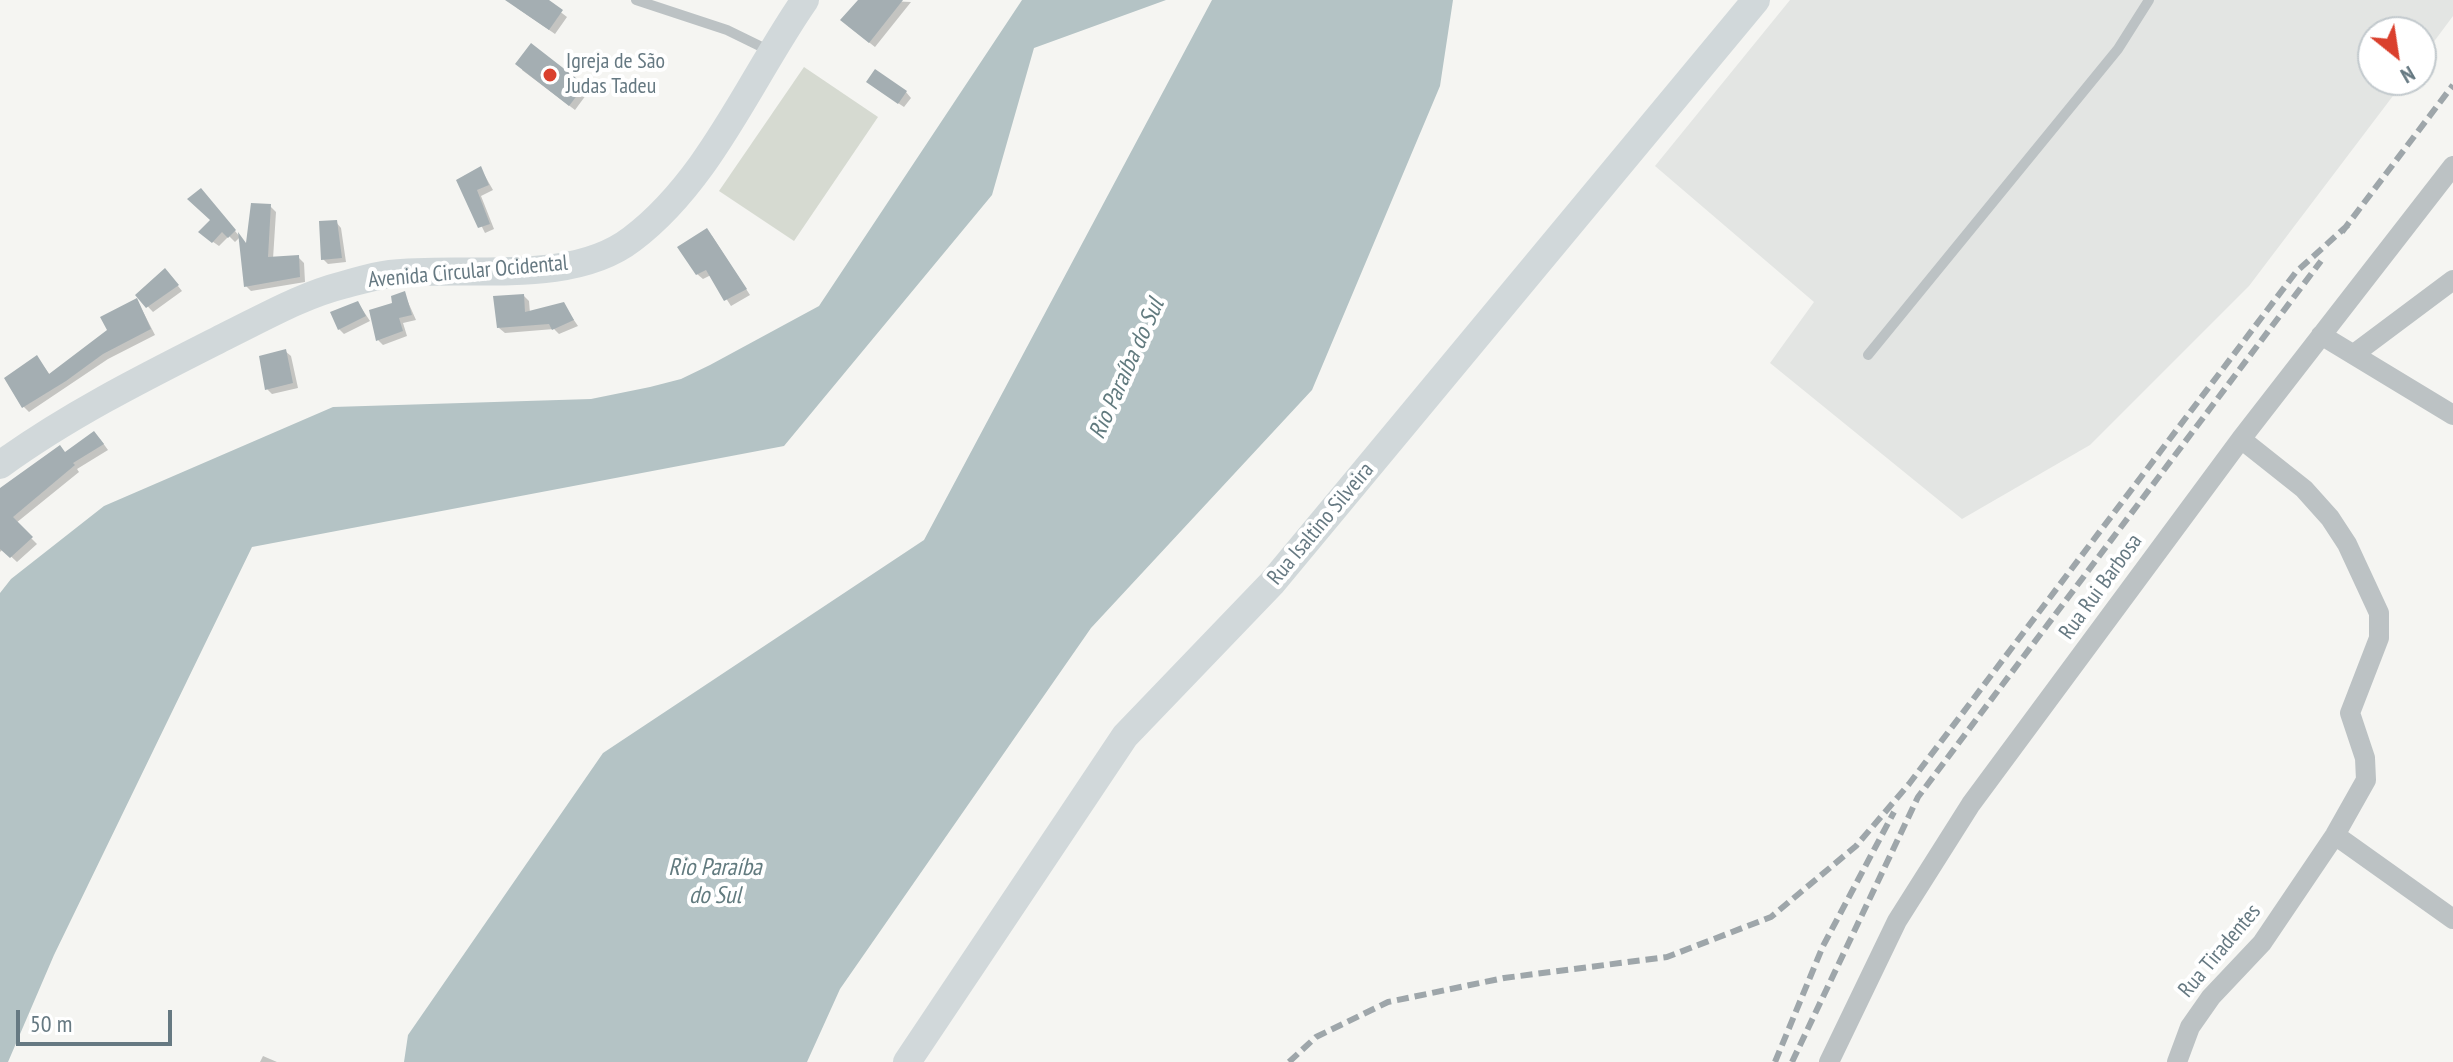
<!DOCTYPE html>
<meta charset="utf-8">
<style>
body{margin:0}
#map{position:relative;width:2453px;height:1062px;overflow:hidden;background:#f5f5f2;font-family:"PT Sans Narrow",sans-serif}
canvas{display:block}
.north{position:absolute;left:2357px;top:16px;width:80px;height:80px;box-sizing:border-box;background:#fff;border:2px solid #c2c9cd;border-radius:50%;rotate:150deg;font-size:22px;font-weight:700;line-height:32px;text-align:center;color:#667982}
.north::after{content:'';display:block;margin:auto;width:28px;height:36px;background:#da402d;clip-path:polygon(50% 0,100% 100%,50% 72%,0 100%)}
.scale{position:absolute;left:16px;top:1010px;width:156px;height:36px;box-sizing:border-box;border:4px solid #667982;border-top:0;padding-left:10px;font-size:24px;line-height:28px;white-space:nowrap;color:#667982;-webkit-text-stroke:6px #fff;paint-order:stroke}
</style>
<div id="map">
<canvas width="2453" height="1062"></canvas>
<div class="north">N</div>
<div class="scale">50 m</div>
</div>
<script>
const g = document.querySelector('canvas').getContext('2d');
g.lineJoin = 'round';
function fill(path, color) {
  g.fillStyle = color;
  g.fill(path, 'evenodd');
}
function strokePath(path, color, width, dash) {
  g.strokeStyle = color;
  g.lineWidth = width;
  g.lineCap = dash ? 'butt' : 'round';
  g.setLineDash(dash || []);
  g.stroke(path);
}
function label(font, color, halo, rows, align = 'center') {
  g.font = font + ' "PT Sans Narrow",sans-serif';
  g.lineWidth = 8;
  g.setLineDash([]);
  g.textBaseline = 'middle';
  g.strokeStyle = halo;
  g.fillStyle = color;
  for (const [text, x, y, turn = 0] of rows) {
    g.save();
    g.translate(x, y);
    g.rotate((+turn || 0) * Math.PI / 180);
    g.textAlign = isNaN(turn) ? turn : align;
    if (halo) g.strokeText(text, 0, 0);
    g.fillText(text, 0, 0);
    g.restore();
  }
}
fill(new Path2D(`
 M1790 0H2453V16L2421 59V32H2373V80H2405L2249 286 2090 445 1962 519 1770 363 1814 302 1655 166Z`), '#e3e5e3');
fill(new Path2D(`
 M804 67 878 117 794 241 719 191Z`), '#d6dad1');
fill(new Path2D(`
 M1022 0H1166L1034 48 992 195 784 446 252 547 54 955 8 1062H0V593L11 579 104 506 333 407 591 399 650 387 681 379 710 365 819 306Z
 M1212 0H1453L1440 86 1312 390 1091 628 840 989 807 1062H404L408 1035 603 753 924 540Z`), '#b4c3c5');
fill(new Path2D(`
 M514 0H545L567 17 555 34 517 8Z
 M863 0 911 2 875 47 848 26Z
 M531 46 589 91 575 110 522 70Z
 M874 87 906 92 911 98 904 107Z
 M481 169 493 190 481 196 494 229 485 233 459 181Z
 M206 196 240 237 235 242 229 236 219 246 206 237 213 221Z
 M270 206 276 212 273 259 298 257 304 263 305 282 251 291 246 286 248 246Z
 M336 222 341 228 346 262 328 264 323 259Z
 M712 236 750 295 731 306 711 275 703 279 697 274Z
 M170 276 182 291 153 312 137 295Z
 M404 293 416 320 403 323 407 336 383 345 378 340Z
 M524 296 529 301 530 313 563 304 578 326 559 334 554 329 505 333 499 328Z
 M137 300 155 335 108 359 29 412 23 406 37 357 50 375 109 330Z
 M358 303 370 321 344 334 339 329Z
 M285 351 291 356 298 388 272 394 267 389Z
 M100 439 108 450 77 469 79 472 16 523 37 544 17 562 3 549 0 552V492Z
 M263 1056 277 1062H260Z`), '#0003');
fill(new Path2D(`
 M505 0H549L563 10 549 30Z
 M858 0H903L869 43 840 20Z
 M531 43 585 85 569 106 515 64Z
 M875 69 907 91 898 104 866 82Z
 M481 166 489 185 477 190 490 224 478 228 456 180Z
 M201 188 236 230 228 238 222 232 212 243 198 232 210 220 187 199Z
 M251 203 271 204 268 257 299 255 300 277 244 287 238 232 246 243Z
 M337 220 342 258 321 260 319 221Z
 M707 228 747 289 724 301 706 270 696 275 677 247Z
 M165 268 179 285 146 308 135 295Z
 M405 291 412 315 399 318 403 331 376 341 369 310 392 303 391 296Z
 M524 294 525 312 564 302 574 320 552 330 549 324 497 328 493 296Z
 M137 298 151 329 103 354 66 381 22 408 4 378 37 355 49 374 107 330 100 317Z
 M358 301 366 316 338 330 330 312Z
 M286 349 293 383 265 390 259 356Z
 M94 431 104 444 73 463 75 465 13 517 33 537 10 558 0 549V488L60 445 65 452Z`), '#a4aeb2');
strokePath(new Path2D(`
 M636 0 727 30 770 51
 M1868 355 2118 49 2149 0`), '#bcc2c4', 10);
strokePath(new Path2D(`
 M2321 335 2453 415
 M2354 354 2453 280
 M2335 835 2453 919
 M1829 1062 1897 921 1971 804 2241 439 2453 166
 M2177 1062 2190 1027 2211 997 2262 943 2335 835 2366 780 2365 758 2350 713 2379 638V613L2347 544 2330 518 2304 489 2241 439`), '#bcc2c4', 20);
strokePath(new Path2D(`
 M0 465C70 414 149 375 226 336 263 318 303 295 343 285 358 281 374 276 390 274 464 265 570 287 632 239 710 180 750 79 805 0
 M907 1062 1125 736 1272 583 1756 0`), '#d1d8da', 28);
strokePath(new Path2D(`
 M2342 232 2453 85
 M1289 1062 1316 1037 1388 1002 1504 978 1667 957 1771 917 1856 846 1909 784 2296 272 2348 225
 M1775 1062 1823 946 1894 812
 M1792 1062 1918 797 2321 261`), '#9ea6aa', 6, [12, 6]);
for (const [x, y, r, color] of [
 [550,75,8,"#da402d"]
]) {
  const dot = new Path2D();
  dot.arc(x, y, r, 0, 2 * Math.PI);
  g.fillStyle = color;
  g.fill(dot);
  strokePath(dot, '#fff', 3);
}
label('22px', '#667982', '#fff', [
 ["Igreja de São",566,62],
 ["Judas Tadeu",566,87]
], 'left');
label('22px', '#667982', '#fff', [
 ["Avenida Circular Ocidental",468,272,-5],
 ["Rua Isaltino Silveira",1321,524,-50],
 ["Rua Rui Barbosa",2101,587,-54],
 ["Rua Tiradentes",2220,951,-50]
]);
label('italic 24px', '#627b7f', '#fff', [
 ["Rio Paraíba do Sul",1127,369,-66],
 ["Rio Paraíba",715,868],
 ["do Sul",715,896]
]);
</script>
